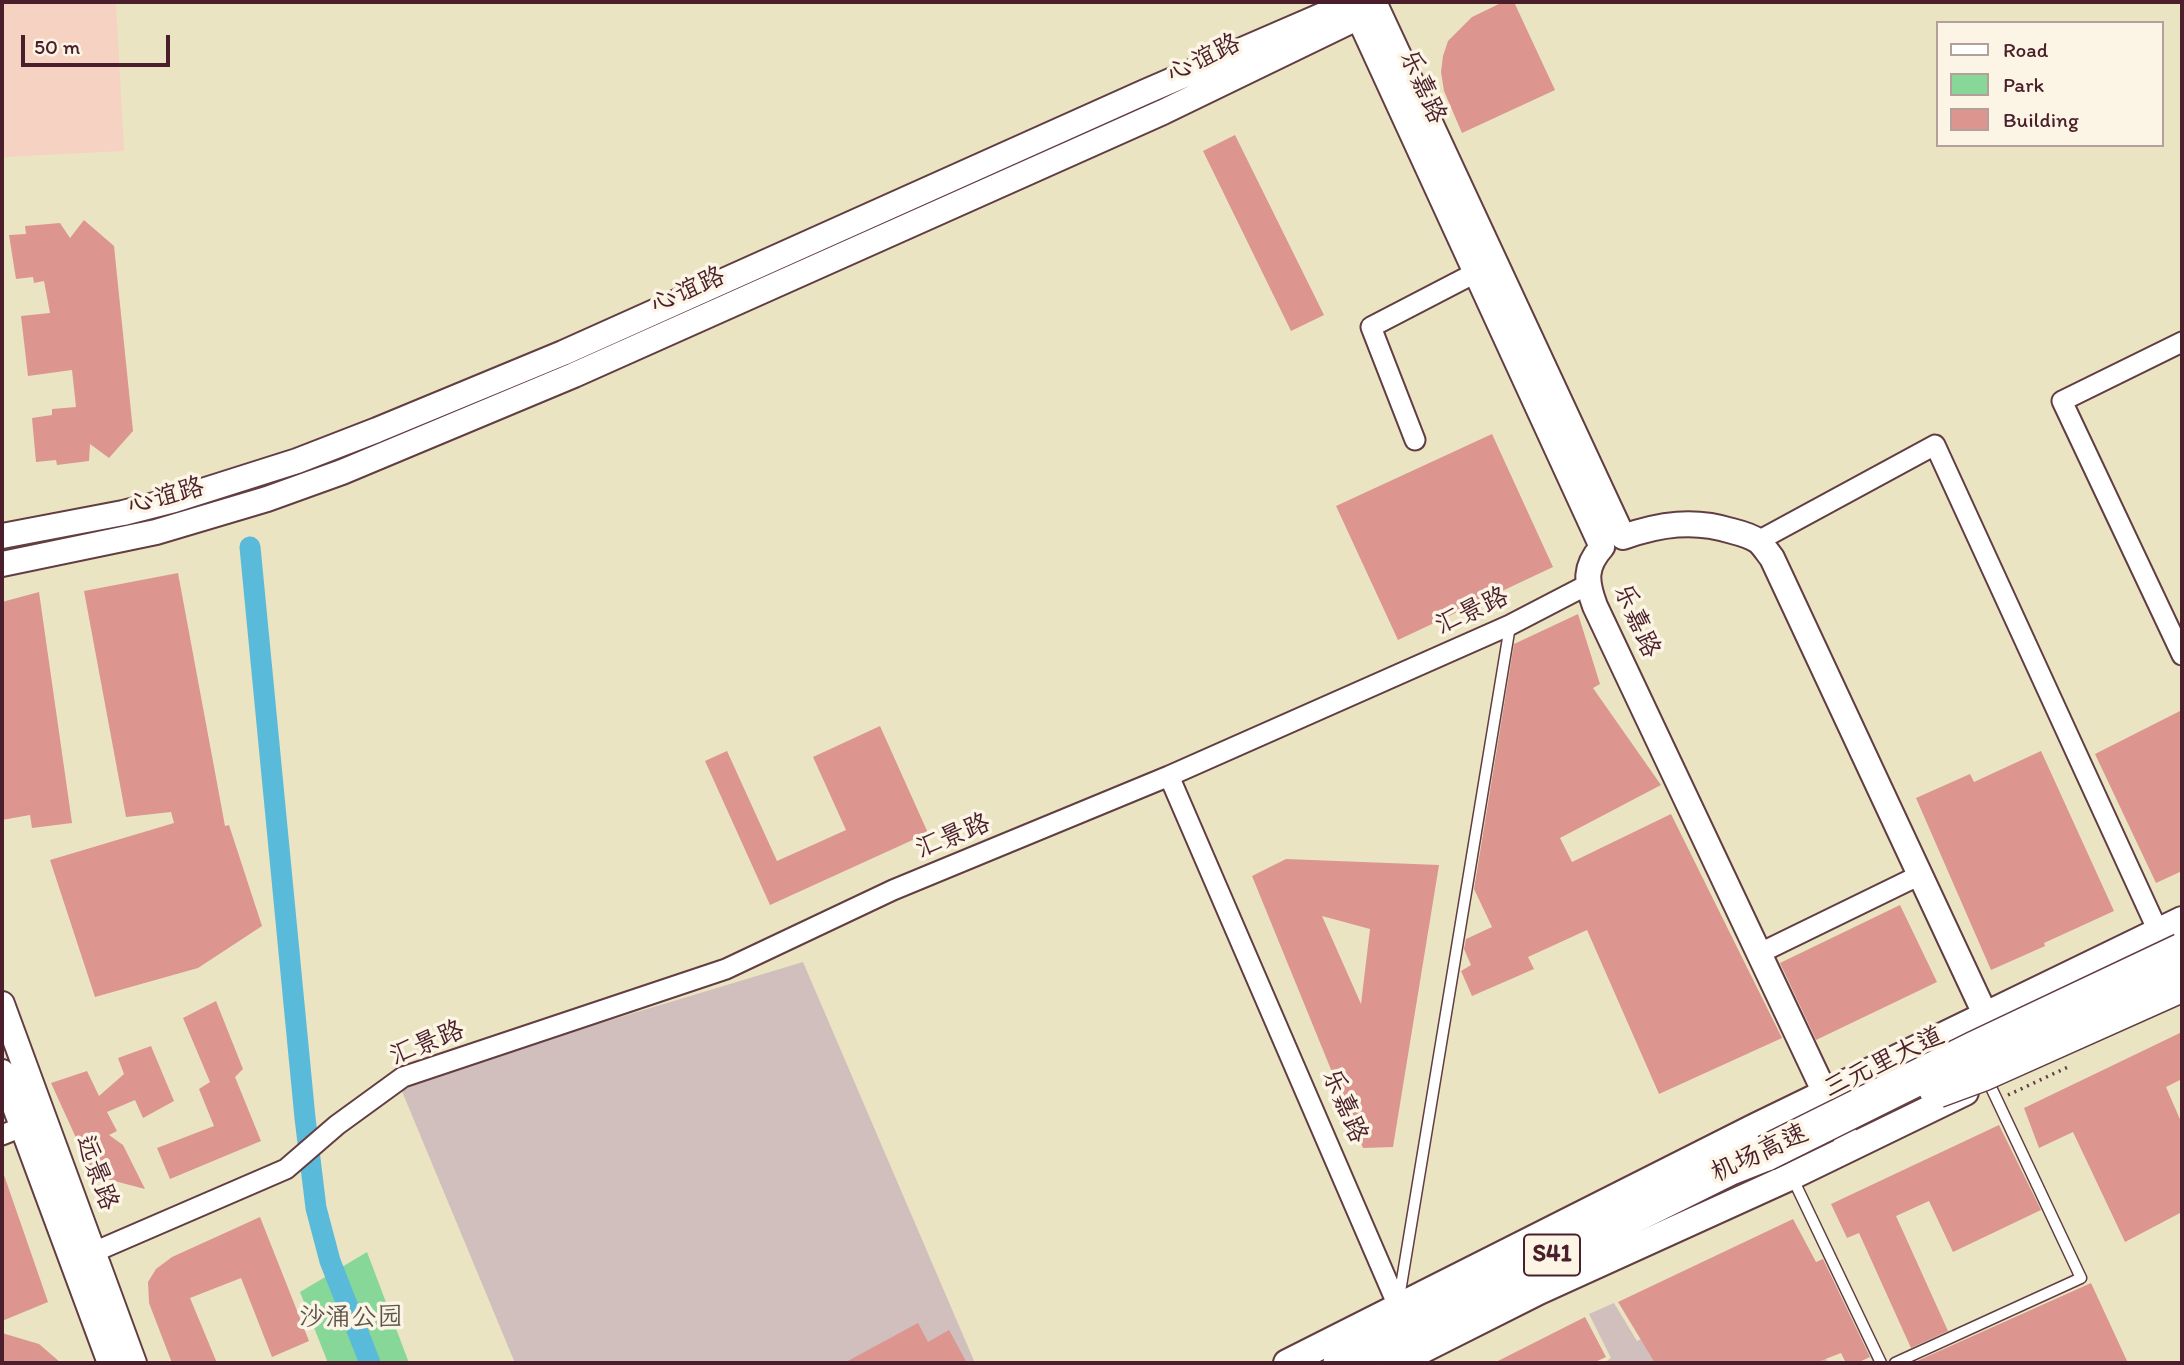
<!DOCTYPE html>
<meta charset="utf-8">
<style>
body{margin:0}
#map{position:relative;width:2184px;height:1365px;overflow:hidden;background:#eae4c3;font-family:Itim,sans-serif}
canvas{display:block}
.frame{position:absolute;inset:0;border:4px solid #4a1f2b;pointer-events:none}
.legend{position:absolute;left:1936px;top:21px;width:228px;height:126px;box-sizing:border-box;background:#fcf5e5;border:2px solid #b59f9b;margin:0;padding:9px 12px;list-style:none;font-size:21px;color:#4a1f2b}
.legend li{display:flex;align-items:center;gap:14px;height:35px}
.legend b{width:35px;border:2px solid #b59f9b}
.scale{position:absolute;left:21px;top:35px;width:149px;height:32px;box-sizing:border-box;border:4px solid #4a1f2b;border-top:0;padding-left:9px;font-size:21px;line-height:24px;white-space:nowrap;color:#4a1f2b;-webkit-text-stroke:5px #fcf5e5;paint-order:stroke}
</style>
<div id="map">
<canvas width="2184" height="1365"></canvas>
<div class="frame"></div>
<ul class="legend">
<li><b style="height:9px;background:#fff"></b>Road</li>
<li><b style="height:19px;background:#86d798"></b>Park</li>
<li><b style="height:19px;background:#dc968f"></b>Building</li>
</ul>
<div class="scale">50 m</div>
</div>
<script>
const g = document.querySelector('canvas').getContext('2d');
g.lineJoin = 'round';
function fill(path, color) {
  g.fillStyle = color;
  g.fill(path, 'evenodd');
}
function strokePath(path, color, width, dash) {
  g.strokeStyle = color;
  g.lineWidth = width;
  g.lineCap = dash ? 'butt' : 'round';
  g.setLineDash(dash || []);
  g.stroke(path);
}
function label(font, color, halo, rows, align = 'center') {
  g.font = font + ' Itim,"LXGW WenKai TC",sans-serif';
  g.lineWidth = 7;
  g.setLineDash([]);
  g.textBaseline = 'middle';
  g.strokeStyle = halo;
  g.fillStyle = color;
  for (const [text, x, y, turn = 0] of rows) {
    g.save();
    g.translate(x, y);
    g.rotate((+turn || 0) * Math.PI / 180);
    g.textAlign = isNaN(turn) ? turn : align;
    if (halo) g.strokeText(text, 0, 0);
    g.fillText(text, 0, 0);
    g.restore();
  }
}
fill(new Path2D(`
 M2 2H116L124 151 2 157Z`), '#f5d2c2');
fill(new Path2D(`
 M803 962 975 1363H515L401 1089 574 1031Z
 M1786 1272 1828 1363H1604L1611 1358 1589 1314 1614 1303 1637 1341Z`), '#d1bfbd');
fill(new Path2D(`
 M367 1252 409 1363H328L300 1292Z`), '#86d798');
strokePath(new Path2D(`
 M250 547 305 1118 316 1208 330 1261 370 1363`), '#5abad9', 21);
fill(new Path2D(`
 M1503 2H1514L1555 90 1462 133 1444 91 1441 72 1443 56 1448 41 1472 17Z
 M1235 135 1324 315 1291 331 1203 151Z
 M84 220 114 246 133 431 109 458 90 444 89 461 57 465 56 460 36 462 32 418 52 415V409L76 407 72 370 28 376 21 316 50 313 44 281 34 283 33 277 16 279 9 235 26 234 25 226 60 223 70 238Z
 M1492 434 1553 567 1398 640 1336 506Z
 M178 573 225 826 229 825 262 926 198 968 95 997 50 860 174 823 171 812 126 817 84 591Z
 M39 592 72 823 32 828 30 815 2 820V602Z
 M1578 614 1600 684 1593 688 1661 785 1560 838 1572 862 1671 814 1782 1038 1659 1094 1587 930 1528 957 1534 969 1472 996 1461 971 1471 965 1464 949 1466 939 1492 927 1474 889 1514 644Z
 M2182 710V871L2156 883 2095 754Z
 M880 726 928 833 770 905 705 761 727 751 777 861 846 830 813 757Z
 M2041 751 2114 911 2044 943 2045 946 1991 970 1916 798 1970 774 1974 782Z
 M1286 859 1439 865 1393 1147 1363 1148 1252 876ZM1322 916 1370 929 1361 1004Z
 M1900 905 1937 982 1816 1040 1780 963Z
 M216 1001 243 1069 235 1077 261 1141 170 1179 157 1148 214 1126 199 1089 210 1082 183 1018Z
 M2182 1032V1079L2166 1087 2182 1124V1212L2125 1242 2073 1132 2039 1148 2024 1108Z
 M151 1046 174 1101 143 1118 135 1100 107 1112 117 1131 109 1135 123 1145 145 1189 103 1178 88 1164 51 1083 87 1071 99 1096 124 1074 118 1058Z
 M1999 1125 2041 1210 1953 1252 1929 1201 1896 1216 1948 1331 1911 1348 1859 1233 1847 1238 1831 1204Z
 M4 1175 48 1302 2 1321V1176Z
 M260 1217 309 1341 272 1357 241 1278 190 1298 217 1363H172L149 1303 148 1282 156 1269 172 1257Z
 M1793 1219 1816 1262 1823 1259 1870 1357 1857 1363H1846L1841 1353 1815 1363H1655L1618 1302Z
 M2091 1283 2128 1363H1917V1361Z
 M1585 1317 1606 1357 1593 1363H1494Z
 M918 1323 928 1342 949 1330 967 1363H844Z
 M2 1333 39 1344 61 1363H2Z`), '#dc968f');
const service = new Path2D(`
 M1792 1177 1881 1363
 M1399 1298 1510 626
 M1895 1363 2081 1278 1988 1081`);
const minor = new Path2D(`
 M2182 342 2062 401 2182 655
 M1415 440 1371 327 1475 273
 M1758 541 1935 445 2158 931
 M1169 776 1398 1306
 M1758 954 1920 875
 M2 1135 22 1127
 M94 1252 286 1169 337 1125 403 1077 726 969 893 890 1169 776 1510 625 1587 585`);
const tertiary = new Path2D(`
 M1374 2 1623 537C1660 524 1694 519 1732 531 1740 533 1751 536 1758 541 1763 545 1768 553 1772 558L1985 1014
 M1352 3 1602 547C1584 567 1586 582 1595 606L1851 1148
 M2 536 123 513 174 500 297 461 377 430 563 353 1145 92 1353 2
 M2 564 156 532 267 499 342 472 574 375 1163 112 1359 17 1370 2
 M2 1004 134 1363
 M2 1072 110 1363`);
const secondary = new Path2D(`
 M1287 1363 1755 1127 2182 920
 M1396 1363 1539 1291 1792 1176 1965 1092`);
const motorway = new Path2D(`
 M1341 1363 1475 1294 1728 1168 1766 1153`);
strokePath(service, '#623d42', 13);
strokePath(minor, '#623d42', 23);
strokePath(tertiary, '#623d42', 28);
strokePath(secondary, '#623d42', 30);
strokePath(motorway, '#623d42', 38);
strokePath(new Path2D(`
 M2008 1095 2068 1067`), '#623d42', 3.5, [2, 5]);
strokePath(service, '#fff', 10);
strokePath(minor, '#fff', 19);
strokePath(tertiary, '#fff', 24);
strokePath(secondary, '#fff', 26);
strokePath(motorway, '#fff', 35);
const motorwayBridge = new Path2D(`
 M1937 1090 1983 1073 2182 984
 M1766 1153 1975 1049 2182 951`);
strokePath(motorwayBridge, '#623d42', 38, []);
strokePath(motorwayBridge, '#fff', 35);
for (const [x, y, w] of [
 [1552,1255,56]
]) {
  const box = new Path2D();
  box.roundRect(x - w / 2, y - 20.5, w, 41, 5);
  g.fillStyle = '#fcf5e5';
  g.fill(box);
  strokePath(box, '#4a1f2b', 2);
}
label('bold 24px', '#4a1f2b', null, [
 ["S41",1552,1255]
]);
label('26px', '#4a1f2b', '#fcf5e5', [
 ["心谊路",1204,59,-26],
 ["乐嘉路",1422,87,66],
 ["心谊路",688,291,-24],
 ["心谊路",166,497,-15],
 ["汇景路",1472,612,-25],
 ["乐嘉路",1636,621,66],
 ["汇景路",953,837,-22],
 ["汇景路",427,1044,-22],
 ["三元里大道",1884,1063,-26],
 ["乐嘉路",1344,1106,67],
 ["机场高速",1760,1154,-25],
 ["远景路",96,1173,70]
]);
label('26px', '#5c564c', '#fcf5e5', [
 ["沙涌公园",351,1318]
]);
</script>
